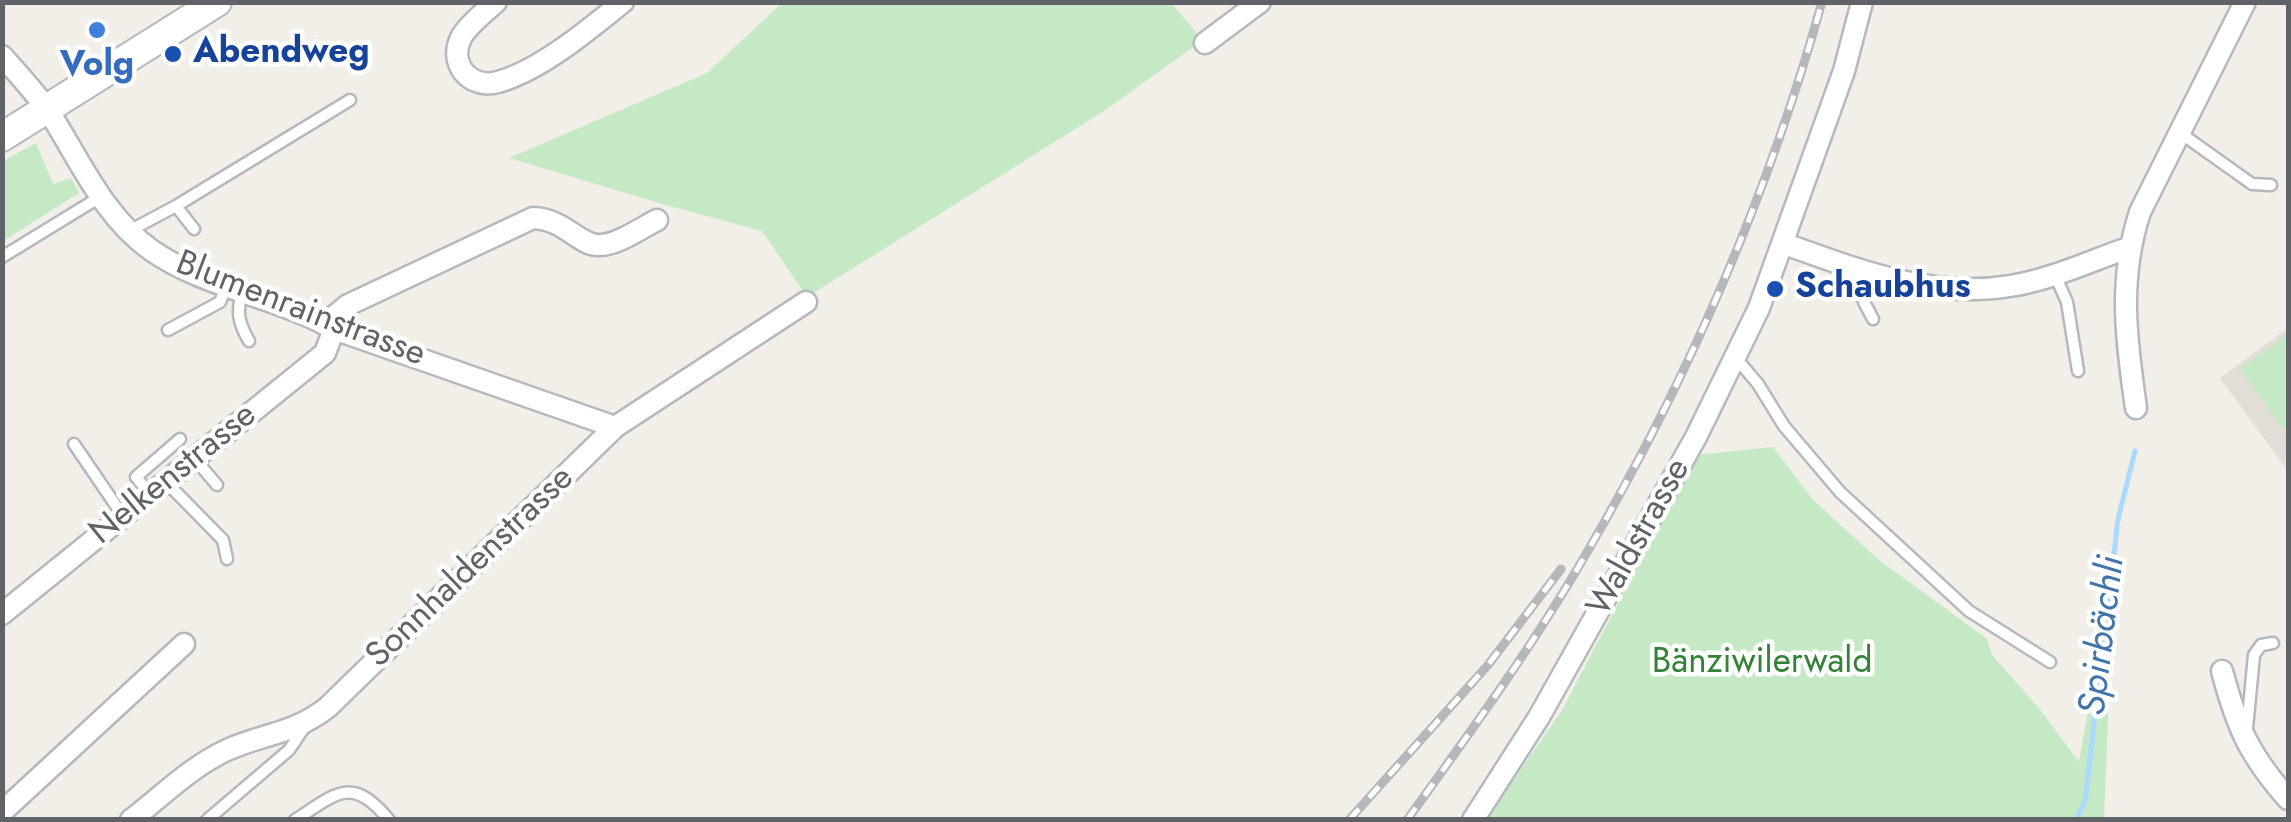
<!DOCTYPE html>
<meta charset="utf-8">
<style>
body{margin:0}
#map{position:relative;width:2291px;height:822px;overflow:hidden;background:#f1efe8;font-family:Jost,sans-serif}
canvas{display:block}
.frame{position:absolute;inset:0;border:5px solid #5f6368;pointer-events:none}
</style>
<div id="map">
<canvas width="2291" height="822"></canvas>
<div class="frame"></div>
</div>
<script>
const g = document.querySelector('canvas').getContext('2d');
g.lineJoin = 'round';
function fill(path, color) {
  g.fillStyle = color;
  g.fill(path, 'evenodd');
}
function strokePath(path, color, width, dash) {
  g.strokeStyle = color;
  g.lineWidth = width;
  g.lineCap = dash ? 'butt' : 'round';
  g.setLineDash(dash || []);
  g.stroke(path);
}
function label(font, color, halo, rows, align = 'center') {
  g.font = font + ' Jost,sans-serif';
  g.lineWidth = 9;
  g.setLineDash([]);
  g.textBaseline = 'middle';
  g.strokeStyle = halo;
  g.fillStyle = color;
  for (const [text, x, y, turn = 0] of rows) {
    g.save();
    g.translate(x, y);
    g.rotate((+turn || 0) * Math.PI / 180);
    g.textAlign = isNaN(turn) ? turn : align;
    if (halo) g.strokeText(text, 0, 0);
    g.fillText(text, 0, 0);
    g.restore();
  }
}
fill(new Path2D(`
 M2288 328V471L2220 378Z`), '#e1ded6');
fill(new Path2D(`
 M782 3H1171L1203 40 1107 109 807 297 762 231 662 204 509 158 707 73Z
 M36 143 53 184 71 178 79 193 3 241V161Z
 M2288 334V426L2283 429 2240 369Z
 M1773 447 1813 500 1879 560 1987 639 1992 655 2038 707 2079 762 2096 666 2110 665 2104 819 1485 820 1561 712 1696 455Z`), '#c5e8c5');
strokePath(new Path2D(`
 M2076 820 2085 801 2118 519 2135 451`), '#aadaff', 5);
const service = new Path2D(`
 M2179 132 2252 184 2271 185
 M176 206 194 229
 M129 231 176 206 350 100
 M2 257 100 197
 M1872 274 1864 302 1873 319
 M2055 275 2067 302 2078 371
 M243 290C236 311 238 322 249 341
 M168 330 220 302 227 285
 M1736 358 1758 384 1784 426 1840 492 1969 611 2050 662
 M74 444 123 516
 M194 458 217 485
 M166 482 223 540 227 559
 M151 495 136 477 180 439
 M2247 728 2254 655 2261 645 2273 643
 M207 820 289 750 306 725
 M295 820C337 793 352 775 389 820`);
const minor = new Path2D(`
 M496 2C485 12 470 23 462 36 447 62 469 90 498 82 541 70 588 30 623 2
 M1205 43 1260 2
 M2 56C19 75 37 94 51 115 80 161 105 218 151 250 205 288 276 296 334 329L615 427
 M1785 244C1858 270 1931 299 2010 286 2050 280 2090 261 2128 248
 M325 324 348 305 533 218C564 219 579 245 598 245 616 246 641 228 657 220
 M2136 408C2126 338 2118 280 2140 212L2245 2
 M2 614 325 353 334 329
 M2222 671C2237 727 2249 755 2288 799
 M2 812 184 644
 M131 820C162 796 192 766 227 750 265 733 294 734 328 707L615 427 806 302
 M1473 820 1539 717 1696 437 1759 308 1844 71 1862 2`);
const tertiary = new Path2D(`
 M2 137 217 2`);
strokePath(service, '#b5b8bc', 15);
strokePath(minor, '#b5b8bc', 25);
strokePath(tertiary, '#b5b8bc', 32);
strokePath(service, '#fff', 10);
strokePath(minor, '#fff', 20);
strokePath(tertiary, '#fff', 28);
const rail = new Path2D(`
 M1349 820 1488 665 1561 569
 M1407 820C1469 734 1533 646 1586 554 1687 381 1768 196 1822 2`);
strokePath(rail, '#b6b7b8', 9);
strokePath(rail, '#fff', 5, [15]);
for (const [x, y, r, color] of [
 [97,30,10,"#3f7fe0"],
 [173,54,10,"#1a4fb4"],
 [1775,289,10,"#1a4fb4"]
]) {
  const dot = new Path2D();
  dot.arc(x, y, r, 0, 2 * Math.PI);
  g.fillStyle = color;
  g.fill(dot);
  strokePath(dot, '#fff', 4);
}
label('bold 35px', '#164399', '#fff', [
 ["Abendweg",193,54],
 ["Schaubhus",1795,289]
], 'left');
label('bold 35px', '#366cbe', '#fff', [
 ["Volg",97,67]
]);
label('35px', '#5f6368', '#fff', [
 ["Blumenrainstrasse",300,310,21],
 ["Nelkenstrasse",174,475,-39],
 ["Waldstrasse",1640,538,-61],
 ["Sonnhaldenstrasse",471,568,-44]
]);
label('35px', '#348238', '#fff', [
 ["Bänziwilerwald",1762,664]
]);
label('italic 38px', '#4174aa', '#fff', [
 ["Spirbächli",2104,636,-83]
]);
</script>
